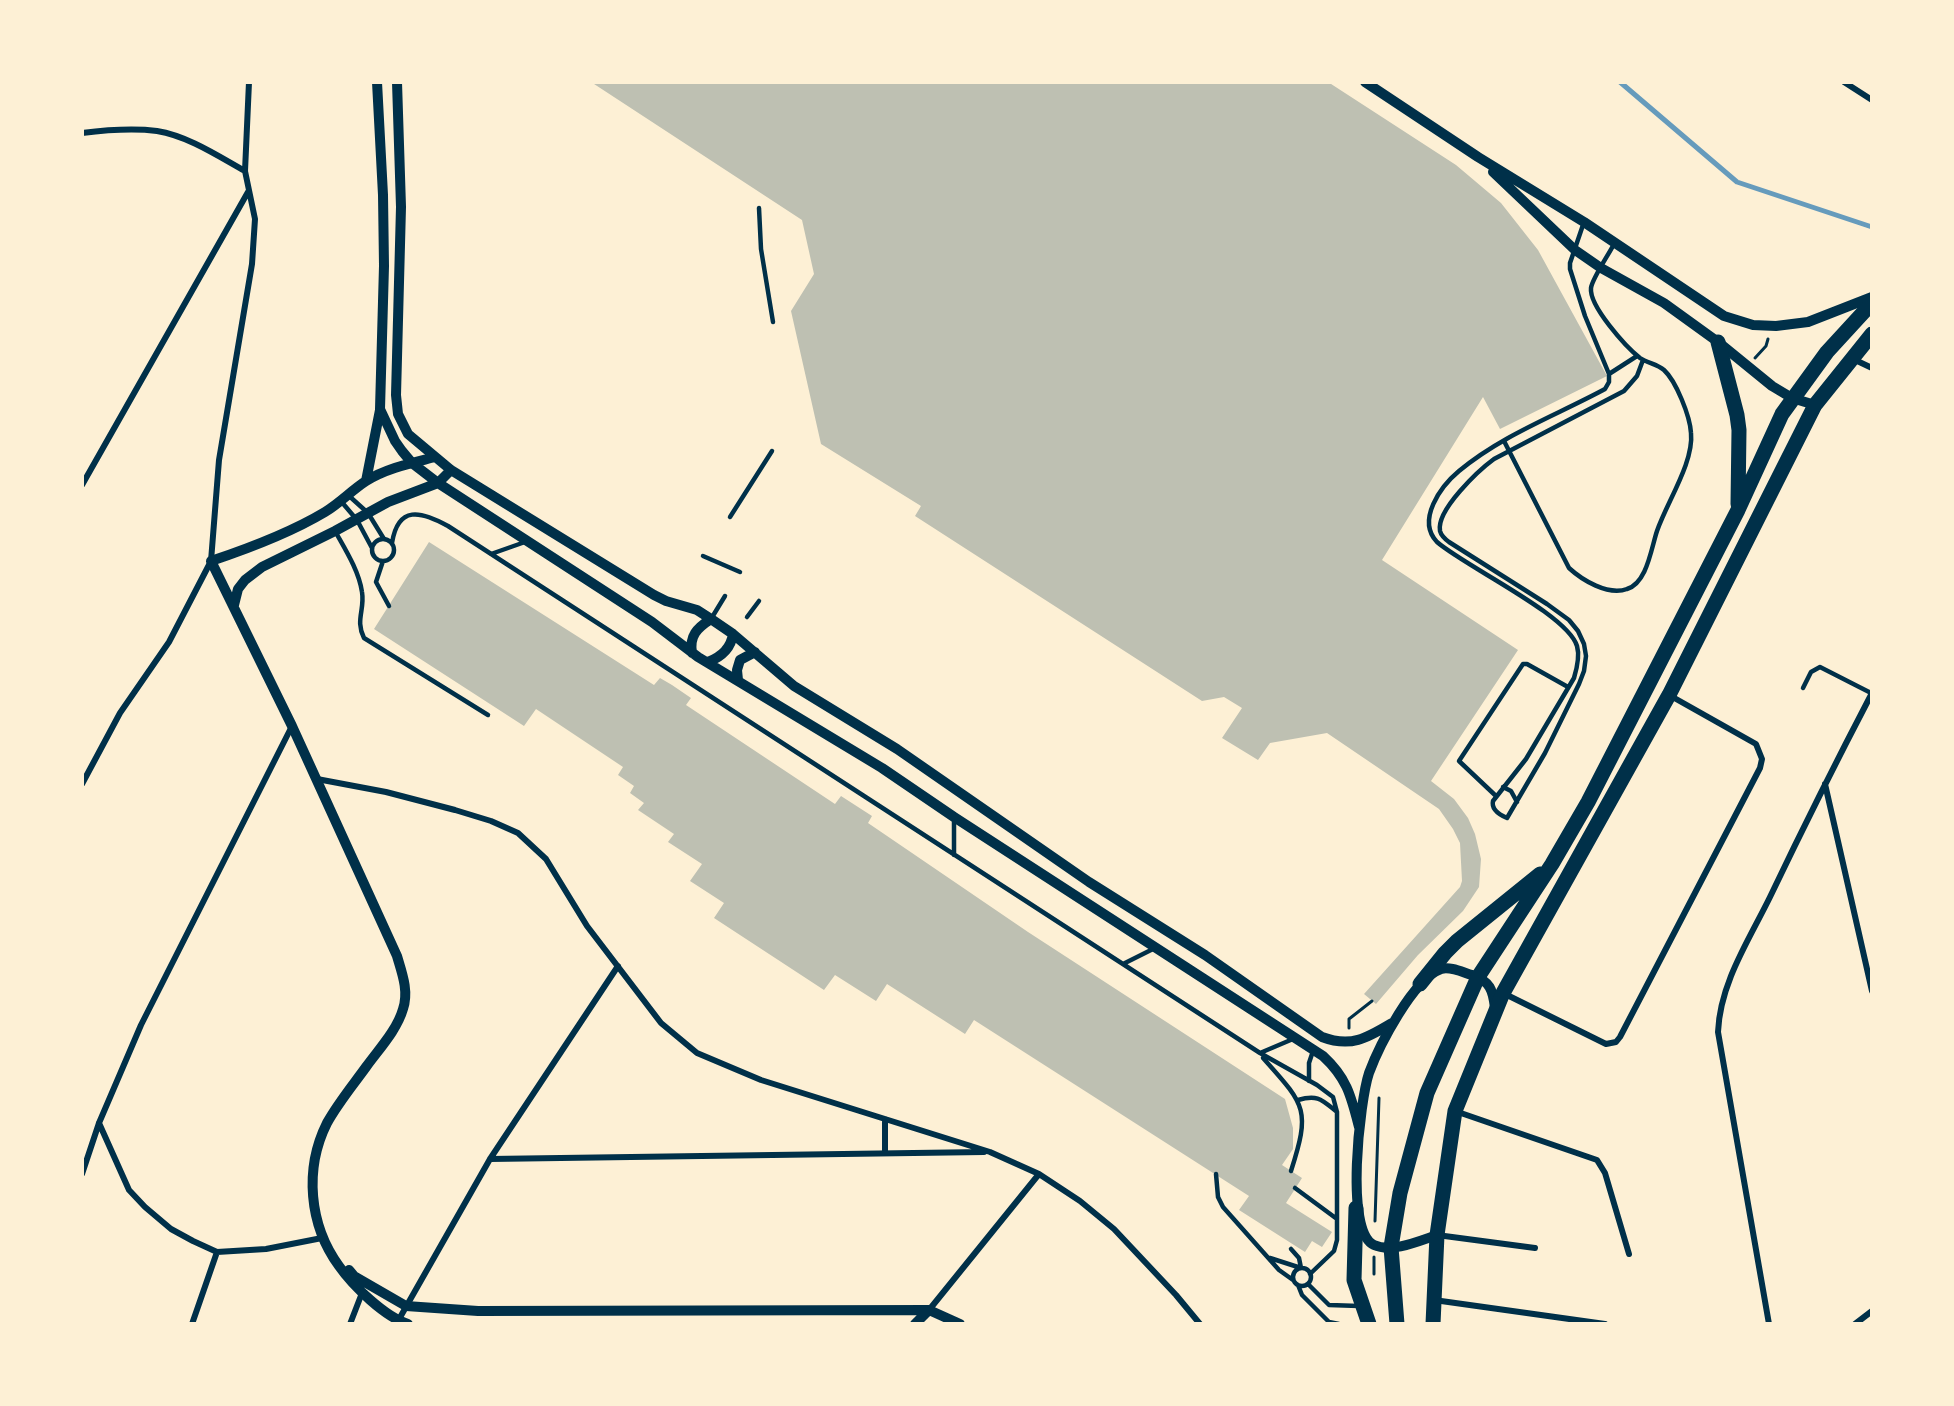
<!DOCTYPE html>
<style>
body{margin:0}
#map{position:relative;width:1954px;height:1406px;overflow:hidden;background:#fdf0d5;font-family:"Archivo Narrow",sans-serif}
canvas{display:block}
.frame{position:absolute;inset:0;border:84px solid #fdf0d5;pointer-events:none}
</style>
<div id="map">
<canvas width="1954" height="1406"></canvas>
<div class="frame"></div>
</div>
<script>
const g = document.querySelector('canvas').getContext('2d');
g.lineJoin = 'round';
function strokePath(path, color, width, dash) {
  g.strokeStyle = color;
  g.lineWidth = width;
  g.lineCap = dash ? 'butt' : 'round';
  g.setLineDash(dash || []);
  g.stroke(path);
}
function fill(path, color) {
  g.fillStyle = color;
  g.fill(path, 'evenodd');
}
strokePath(new Path2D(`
 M1620 82 1737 182 1872 227`), '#669bbc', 5);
fill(new Path2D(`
 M591 82H1328L1456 165 1501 203 1538 250 1607 376 1500 429 1483 397 1382 560 1518 650 1431 781 1454 799 1468 818 1475 834 1481 859 1479 887 1463 911 1418 955 1376 1004 1364 994 1460 887 1462 881 1460 843 1453 829 1439 809 1327 733 1270 743 1258 760 1222 738 1242 708 1224 697 1202 701 915 516 921 506 821 444 791 311 814 274 802 220Z
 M429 542 654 685 660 678 672 685 691 698 686 705 835 804 841 796 872 816 868 823 1028 932 1285 1099 1293 1128V1149L1282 1165 1302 1178 1286 1203 1332 1232 1322 1247 1312 1241 1305 1252 1239 1210 1249 1196 974 1020 965 1034 887 984 876 1001 835 975 824 990 714 918 724 903 690 881 702 864 668 842 674 834 638 810 644 803 630 793 634 786 618 775 623 767 536 709 524 726 374 629Z`), '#bec0b2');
strokePath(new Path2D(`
 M1755 358 1766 346 1768 339
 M1349 1028V1019L1372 1001
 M1375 1221 1379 1098
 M1374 1274V1257`), '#003049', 3);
strokePath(new Path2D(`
 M759 208 761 249 773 322
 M1584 222 1570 263V269L1585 316 1609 374V382L1605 389C1557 415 1502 435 1459 471 1441 486 1416 520 1437 542 1466 567 1567 614 1577 646 1580 656 1577 668 1574 678L1526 759 1493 801C1491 810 1500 815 1507 818L1545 753 1579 684 1584 671 1586 656 1584 644 1578 631 1569 620 1547 604 1449 542C1445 539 1441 535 1440 531 1436 510 1479 470 1494 459L1624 391 1637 376 1643 360
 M1609 374 1637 356
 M1504 441 1569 568C1582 580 1608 596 1627 589 1647 583 1651 549 1657 531 1667 502 1694 462 1691 433 1690 416 1676 381 1664 370 1657 364 1647 363 1640 358 1626 347 1589 306 1591 288 1592 279 1609 254 1614 244
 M348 495 368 513 384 539
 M340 500 357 520 372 548
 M730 517 772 451
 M335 531C345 549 359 571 362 592 365 610 355 620 364 638L488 715
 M372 550a11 11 0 1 1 22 0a11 11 0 1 1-22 0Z
 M392 543C398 505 421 511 448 526L1260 1053 1317 1085 1333 1097 1337 1112V1240L1334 1251 1310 1274
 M491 554 525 542
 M703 556 740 572
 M383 561 376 582 389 606
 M747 617 759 601
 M711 619 725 596
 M1803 688 1811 672 1820 667 1871 693
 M1503 787 1511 791 1517 802
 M1496 796 1459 761 1523 664H1527L1568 687
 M954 817V855
 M1123 964 1155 948
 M1260 1053 1293 1039
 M1263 1058C1305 1105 1311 1109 1291 1171
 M1309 1081V1063L1313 1051
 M1298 1100C1318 1094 1322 1100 1337 1112
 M1216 1174 1218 1197 1223 1207 1279 1270 1293 1280
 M1295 1188 1337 1219
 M1270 1258 1301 1268 1299 1258 1291 1249
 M1293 1277a9 9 0 1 1 18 0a9 9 0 1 1-18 0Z
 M1308 1284 1329 1305 1359 1306
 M1298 1285 1302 1295 1329 1322 1339 1324`), '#003049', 4.5);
strokePath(new Path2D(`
 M1844 82 1872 100
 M82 133C106 130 133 128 157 131 188 136 218 156 245 171
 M1853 359 1872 368
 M82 485 248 192
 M317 779 386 792 455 810 491 821 518 833 546 859 587 926 661 1023 697 1053 761 1080 990 1152 1039 1174 1080 1201 1114 1229 1176 1295 1200 1324
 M82 784 120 713 169 642 211 561 219 460 252 264 255 219 245 171 249 82
 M1825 784 1872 991
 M1503 993 1606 1044 1616 1042 1620 1037 1760 768 1762 759 1756 744 1669 695
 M1455 1111 1597 1160 1605 1173 1629 1254
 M885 1119V1153
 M99 1123 129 1190 145 1207 171 1229 193 1241 217 1252 266 1249 322 1238
 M490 1159 984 1152
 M82 1174 99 1123 141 1025 292 726
 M1437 1235 1535 1248
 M1434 1300 1605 1324
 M929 1310 1039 1174
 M398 1321 490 1159 618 966
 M192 1324 217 1252
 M350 1324 362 1293
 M1769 1324 1718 1032C1720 983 1749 940 1770 897 1803 828 1837 760 1872 693
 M1855 1324 1872 1311`), '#003049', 6);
strokePath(new Path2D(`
 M377 82 383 195 384 266 380 409 395 441 402 451 412 463 438 483 652 622 698 657 882 768 954 817 1323 1056C1347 1078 1351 1096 1359 1127
 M397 82 401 207 396 395 398 414 408 434 451 470 654 595 666 601 697 610 711 619 733 634 794 686 897 749 1089 882 1205 955 1322 1037C1351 1048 1367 1038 1392 1023
 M1365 82 1478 157 1584 222 1724 316 1753 325 1776 326 1808 322 1872 297
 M1493 172 1575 250 1601 268 1664 303 1718 342 1772 386 1792 398 1815 405
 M366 481 380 410
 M234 605 238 589 245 580 262 567 335 531 388 502 438 483 451 470
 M692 653C689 636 697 628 711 619
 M708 662C721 657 731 648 733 634
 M738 680 737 670 740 660 755 652
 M1437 1235C1419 1241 1392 1253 1374 1245 1344 1232 1360 1100 1369 1073 1379 1046 1413 979 1441 969 1450 966 1462 972 1472 975 1490 981 1493 990 1495 1008
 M349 1270 354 1276 406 1306 478 1311 929 1310 960 1324
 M408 1324C385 1317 353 1286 339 1266 309 1225 304 1169 327 1123 338 1103 353 1085 366 1067 379 1049 397 1030 403 1009 409 991 402 973 397 956L292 726 211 561C250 548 290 533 325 512 340 503 352 490 366 481 387 468 412 463 435 457
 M915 1324 929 1310`), '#003049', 10);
strokePath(new Path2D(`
 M1718 342 1737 415 1739 430 1738 504
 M1420 984 1445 953 1457 941 1540 874
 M1356 1208 1354 1280 1369 1324
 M1397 1324 1391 1247 1400 1193 1427 1093 1478 977 1552 864 1588 802 1738 510 1782 414 1827 352 1872 303
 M1433 1324 1437 1235 1455 1111 1503 993 1669 695 1815 405 1872 334`), '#003049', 15);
</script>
